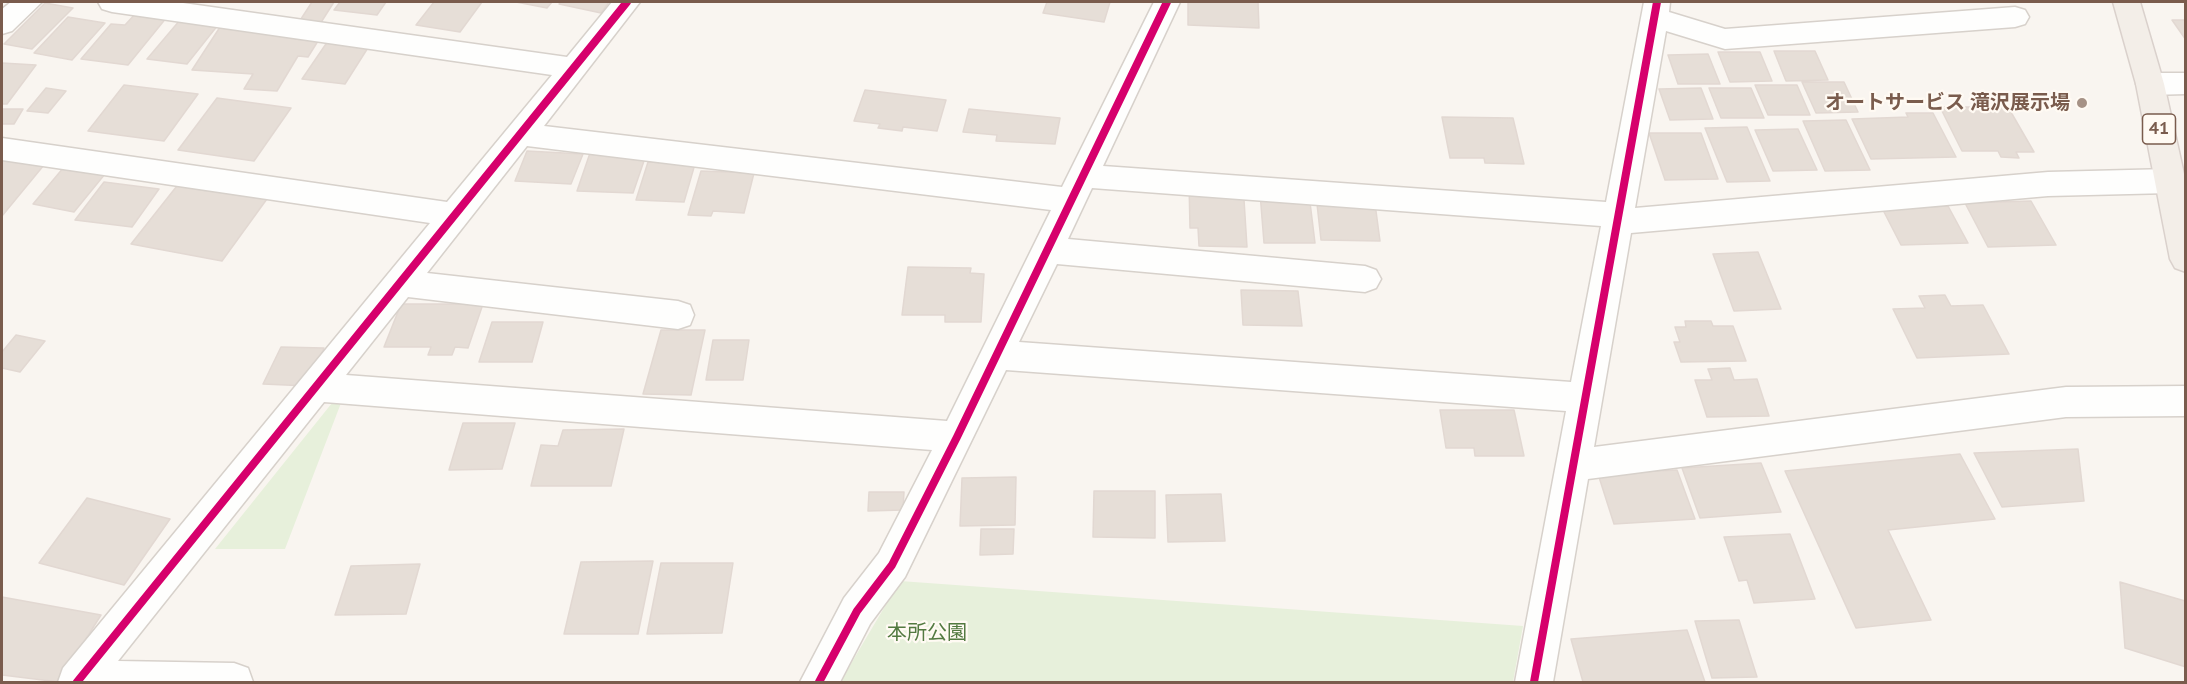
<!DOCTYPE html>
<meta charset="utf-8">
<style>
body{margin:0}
#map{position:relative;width:2187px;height:684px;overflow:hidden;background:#f9f5f0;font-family:"PT Sans",sans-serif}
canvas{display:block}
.frame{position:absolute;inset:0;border:3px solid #7a5c4d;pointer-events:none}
</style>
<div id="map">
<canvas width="2187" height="684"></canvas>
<div class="frame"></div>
</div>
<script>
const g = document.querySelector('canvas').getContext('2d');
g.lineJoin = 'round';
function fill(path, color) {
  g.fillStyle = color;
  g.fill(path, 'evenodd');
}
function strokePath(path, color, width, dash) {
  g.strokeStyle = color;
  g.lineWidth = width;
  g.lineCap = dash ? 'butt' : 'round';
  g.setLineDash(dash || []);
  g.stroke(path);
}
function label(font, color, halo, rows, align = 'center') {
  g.font = font + ' "PT Sans","Noto Sans JP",sans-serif';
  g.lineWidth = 4.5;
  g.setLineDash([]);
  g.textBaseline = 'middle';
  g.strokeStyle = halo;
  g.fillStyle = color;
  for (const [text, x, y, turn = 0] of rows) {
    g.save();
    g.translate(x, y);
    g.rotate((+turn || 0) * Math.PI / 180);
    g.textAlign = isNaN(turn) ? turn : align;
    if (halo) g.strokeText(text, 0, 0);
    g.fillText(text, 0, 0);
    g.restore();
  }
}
fill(new Path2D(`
 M332 403H341L285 549H215Z
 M900 581 1523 626 1513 682H840Z`), '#e7f0db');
const building = new Path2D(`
 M312 2H334L320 24 299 22Z
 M340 2H386L377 15 334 10Z
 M434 2H482L460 32 416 25Z
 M516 2H552L547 8Z
 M561 2H609L601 13 559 4Z
 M1047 2H1110L1104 22 1043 13Z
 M1188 2H1258L1259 28 1188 25Z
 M45 3 73 8 32 49 4 44Z
 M136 13 167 17 128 65 81 59 111 24 125 25Z
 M68 17 105 23 72 60 34 53Z
 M180 20 218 25 187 64 147 59Z
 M2172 20H2186V40Z
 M222 24 299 33 295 39 318 41 308 57 298 56 277 91 244 89 253 74 192 70Z
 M330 38 371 43 345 84 302 79Z
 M1774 51H1815L1828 80 1786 81Z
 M1718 52H1760L1772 81 1730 82Z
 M1708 54 1720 84H1678L1668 55Z
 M2 63 36 65 7 104H2Z
 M1802 82H1844L1858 112 1816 113Z
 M124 85 198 94 164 141 88 131Z
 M1755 85H1797L1810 115H1768Z
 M46 88 66 91 48 113 27 111Z
 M1701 88 1713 119 1670 120 1659 89Z
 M1709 88H1751L1764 118H1721Z
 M865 90 946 100 937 131 903 127 902 131 878 128 880 124 854 121Z
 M217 98 291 108 254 161 178 150Z
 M1940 107H2008L2034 152H2016L2019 158 2001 157 1998 151H1962Z
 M2 109H23L14 124H2Z
 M969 109 1060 118 1055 144 996 141 997 135 963 132Z
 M1906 113H1933L1956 157 1871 159 1852 119 1908 117Z
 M1442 117 1513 118 1524 164 1485 163 1484 158H1450Z
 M1846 120 1870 170 1825 171 1803 121Z
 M1747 127 1770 181 1727 182 1705 128Z
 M1798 129 1817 170 1773 171 1755 130Z
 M1649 133H1701L1718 179 1665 180Z
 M527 151 583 154 571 184 515 181Z
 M590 153 646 155 633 193 577 191Z
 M2 159 44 165 2 216Z
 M648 162 695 164 684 202 636 200Z
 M64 167 105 174 74 212 33 204Z
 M701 171 754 173 744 213 713 211 711 216 688 215Z
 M184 177 272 192 222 261 131 244Z
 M104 182 159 189 132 227 75 220Z
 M1189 183 1243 184 1247 247 1199 246 1198 228H1190Z
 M1260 193 1309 194 1315 243H1264Z
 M1316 195 1374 196 1380 241 1321 240Z
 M2031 201 2056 245 1988 247 1965 203Z
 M1948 206 1968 243 1901 245 1883 210Z
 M1758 252 1781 309 1734 311 1713 254Z
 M908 267 971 268 970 273 984 274 981 322H945V315H902Z
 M1241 290 1298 291 1302 326 1243 325Z
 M1945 295 1951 306 1983 305 2009 354 1917 358 1893 309 1925 308 1919 296Z
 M401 304H483L468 348 455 347 452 355H428L431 347H384Z
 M1685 321H1711L1713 326H1733L1746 361 1681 362 1674 342H1680L1675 327H1686Z
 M492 322H543L532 362H479Z
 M661 330H705L691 395 643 394Z
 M16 335 45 341 20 372 2 368V352Z
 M713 340H749L743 380H706Z
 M281 347 324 348 308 386 263 384Z
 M1730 368 1734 380 1757 379 1769 416 1707 417 1695 380H1712L1708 369Z
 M1440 410H1514L1524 456H1475L1474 448H1446Z
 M463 423H515L502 469 449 470Z
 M624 429 611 486H531L541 445 558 446 563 430Z
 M2078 449 2084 501 2002 507 1974 453Z
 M1960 454 1995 519 1888 530 1931 620 1856 628 1785 471Z
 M1761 463 1781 512 1700 518 1682 468Z
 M1677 470 1695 519 1614 524 1598 474Z
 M1016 477 1015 525 960 526 962 478Z
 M1094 491H1155V538L1093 537Z
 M869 492H904L903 510 868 511Z
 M1221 494 1225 541 1168 542 1166 495Z
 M87 498 170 519 124 585 39 563Z
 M981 529H1014L1013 554 980 555Z
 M1790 534 1815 599 1754 603 1747 580 1739 581 1724 537Z
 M653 561 638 634H564L581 562Z
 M661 563H733L722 633 647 634Z
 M420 564 406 614 335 615 351 566Z
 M2120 582 2185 601 2186 667 2125 648Z
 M2 597 101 615 59 682 2 675Z
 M1739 620 1757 677 1712 678 1695 621Z
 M1687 630 1705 682H1583L1571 639Z`);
fill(building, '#e6ded7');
strokePath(building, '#e2d8d2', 1.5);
const minor = new Path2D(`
 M11 2H42L12 31 2 34V9Z
 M98 2H176L567 57 612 2H640L544 126 1062 187 1154 2H1180L1103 166 1606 202 1644 2H1670L1669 12 1725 29 2015 7 2025 10 2029 17 2025 24 2015 27 1725 49 1666 31 1635 208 2048 172 2170 169 2181 173 2185 181 2181 189 2170 193 2048 196 1631 233 1594 447 2066 387 2186 386V416L2066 417 1588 479 1553 682H1515L1566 411 1006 370 905 577 870 624 840 682H800L844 598 879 553 932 450 324 402 118 661 234 663 248 668 253 682H58L63 668 430 223 2 160V138L447 202 552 75 112 12 102 9ZM527 146 1051 210 947 421 346 375 408 297 678 329 690 325 694 315 690 305 678 301 427 273ZM1092 188 1601 226 1571 382 1019 342 1057 264 1365 292 1376 288 1381 279 1376 270 1365 266 1068 239Z
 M2150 73H2186V94L2150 95 2140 91 2136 84 2140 77Z`);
const primary = new Path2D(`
 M2113 2H2140L2164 84 2186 183V272L2175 268 2170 259 2136 84Z`);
strokePath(minor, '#d7d1cb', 3);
strokePath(primary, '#dad1cc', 3);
fill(minor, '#fefefd');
fill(primary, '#f3eee8');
strokePath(new Path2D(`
 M77 682 627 2
 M819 682 857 611 892 565 957 437 1167 2
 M1534 682 1657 2`), '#d6006c', 8);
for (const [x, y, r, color] of [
 [2082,103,6,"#a69286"]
]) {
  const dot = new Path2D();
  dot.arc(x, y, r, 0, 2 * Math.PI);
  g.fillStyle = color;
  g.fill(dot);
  strokePath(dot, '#fffaf3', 2);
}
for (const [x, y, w] of [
 [2159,129,33]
]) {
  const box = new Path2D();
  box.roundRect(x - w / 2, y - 15, w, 30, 4.5);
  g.fillStyle = '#fffaf3';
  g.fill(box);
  strokePath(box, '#7a5c4d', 1.5);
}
label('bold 18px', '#7a5c4d', null, [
 ["41",2159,129]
]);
label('bold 20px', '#7a5c4d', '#fffaf3', [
 ["オートサービス 滝沢展示場",2070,103]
], 'right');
label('20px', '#537a41', '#fffaf3', [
 ["本所公園",927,633]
]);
</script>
